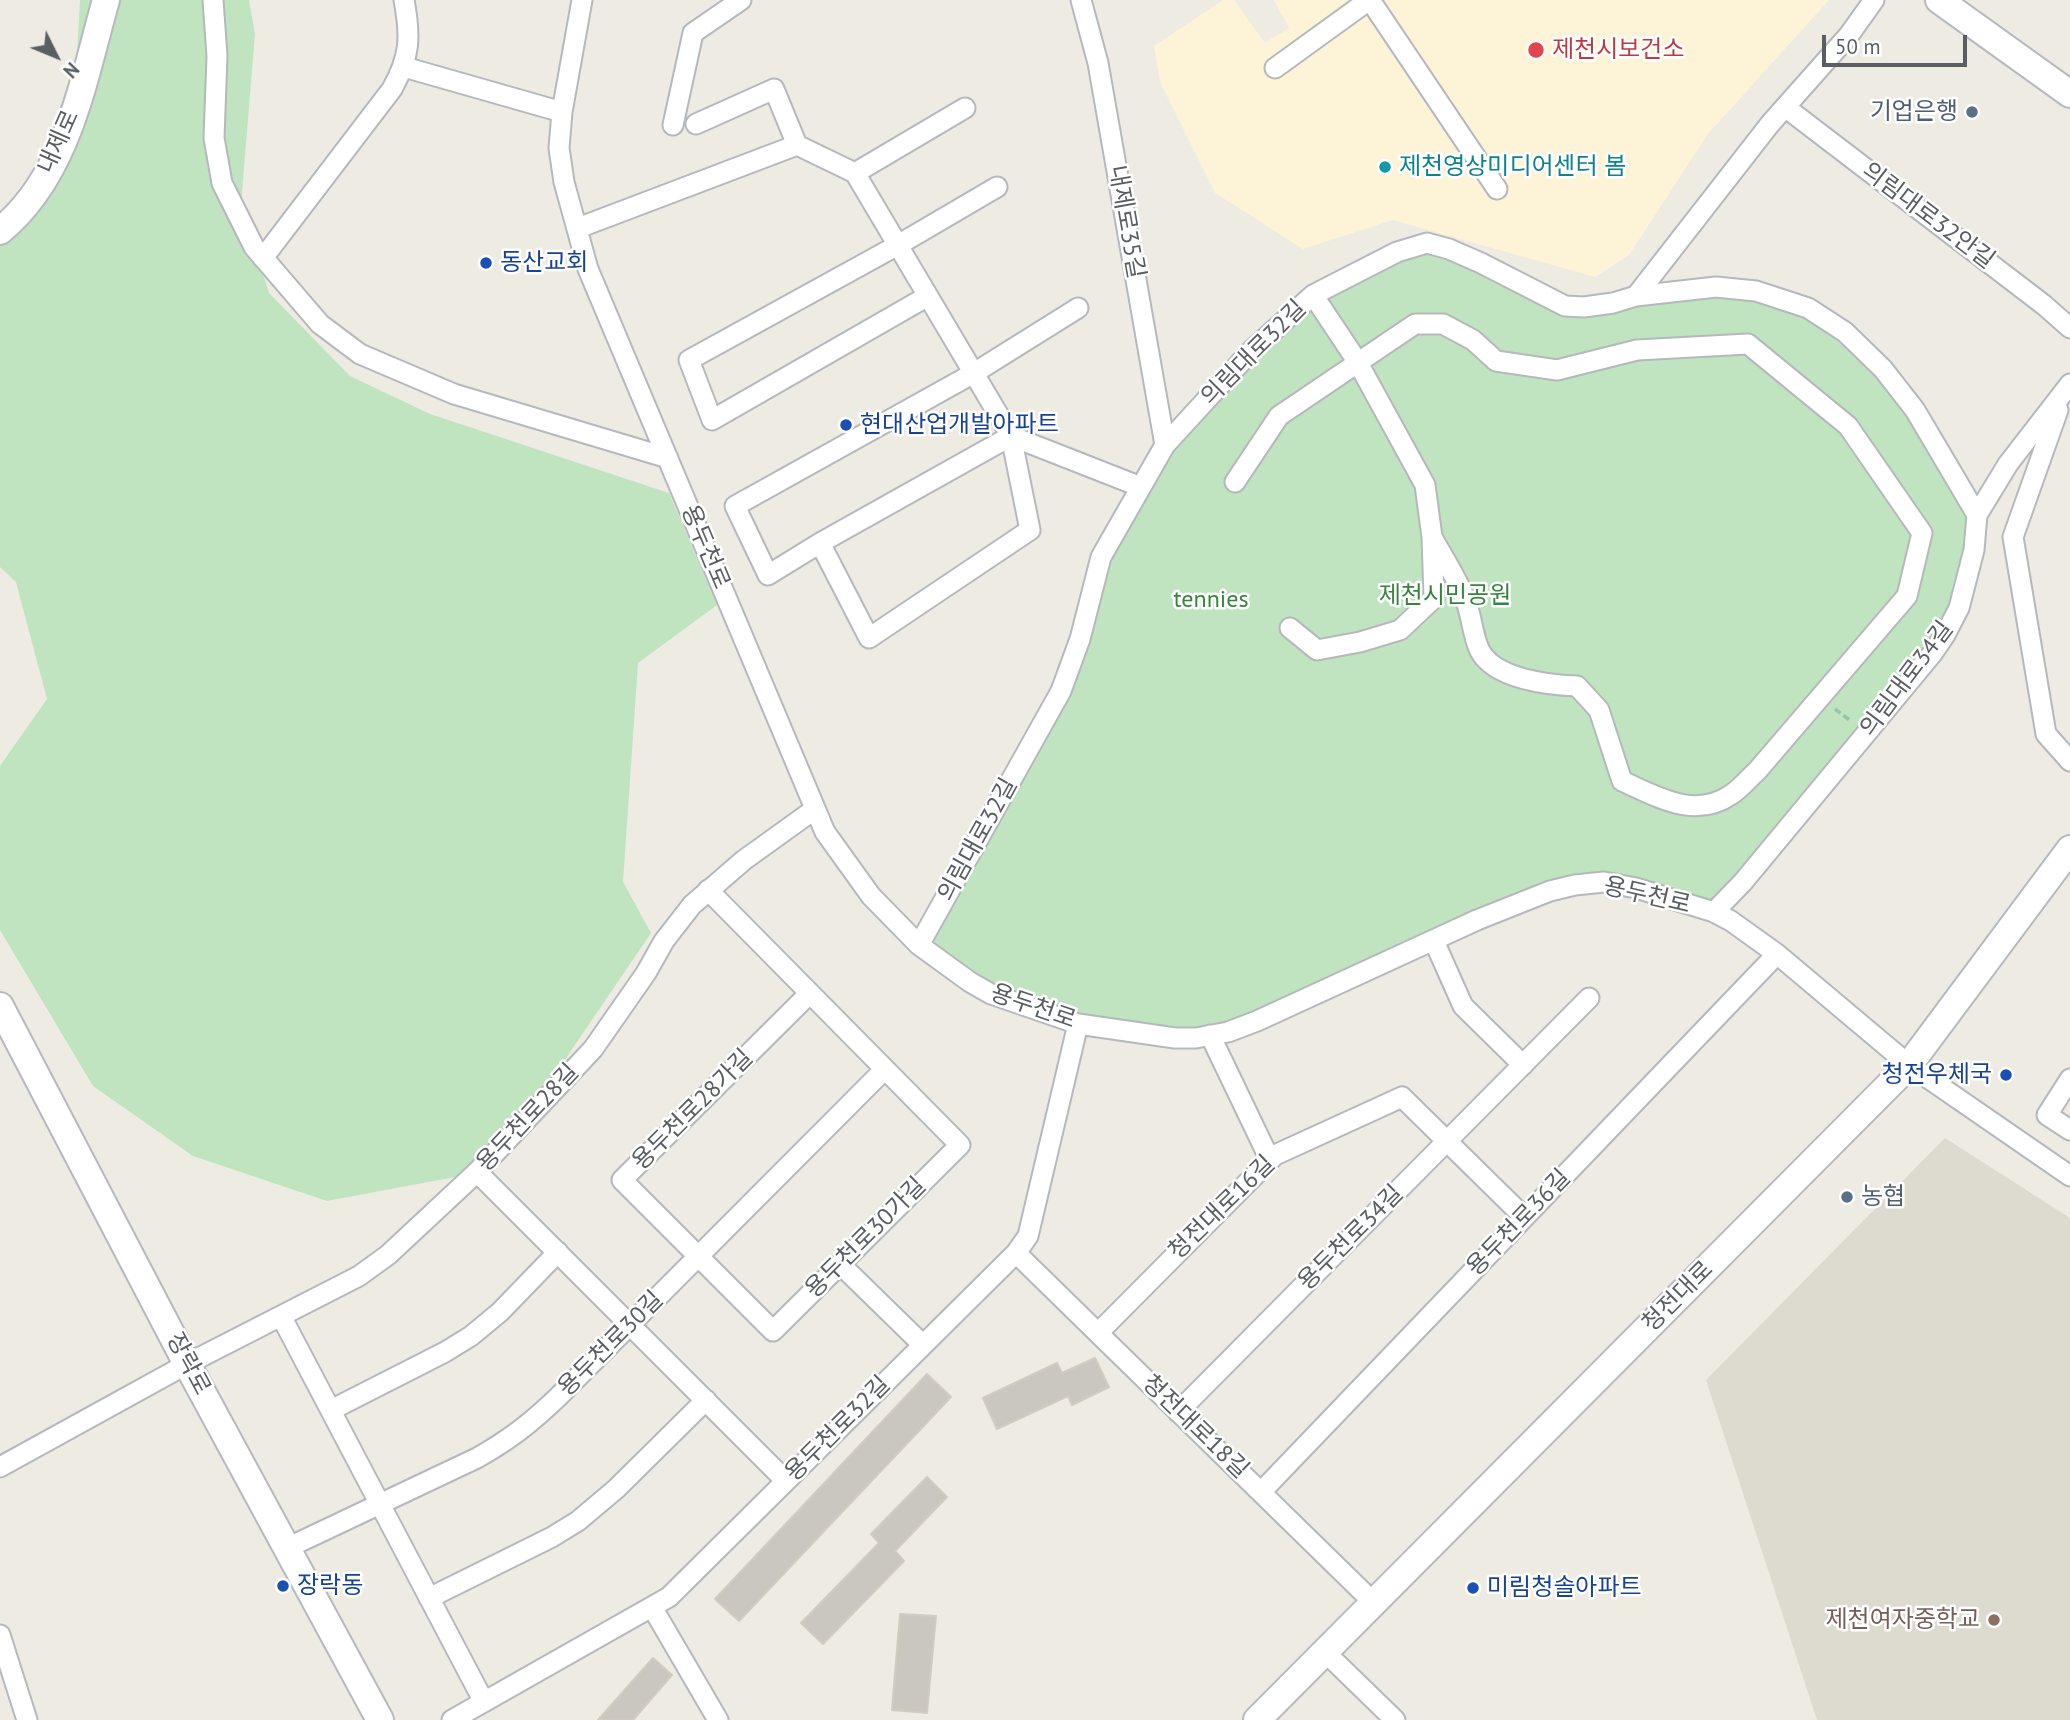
<!DOCTYPE html>
<meta charset="utf-8">
<style>
body{margin:0}
#map{position:relative;width:2070px;height:1720px;overflow:hidden;background:#edebe2;font-family:"PT Sans",sans-serif}
canvas{display:block}
.north{position:absolute;left:21px;top:21px;width:70px;height:70px;-webkit-text-stroke:5px #fff;paint-order:stroke;rotate:133deg;font-size:19px;font-weight:700;line-height:28px;text-align:center;color:#5a5e62}
.north::after{content:'';display:block;margin:auto;width:24px;height:32px;background:#5a5e62;clip-path:polygon(50% 0,100% 100%,50% 72%,0 100%)}
.scale{position:absolute;left:1822px;top:35px;width:145px;height:32px;box-sizing:border-box;border:4px solid #5a5e62;border-top:0;padding-left:9px;font-size:21px;line-height:24px;white-space:nowrap;color:#5a5e62;-webkit-text-stroke:5px #fff;paint-order:stroke}
</style>
<div id="map">
<canvas width="2070" height="1720"></canvas>
<div class="north">N</div>
<div class="scale">50 m</div>
</div>
<script>
const g = document.querySelector('canvas').getContext('2d');
g.lineJoin = 'round';
function fill(path, color) {
  g.fillStyle = color;
  g.fill(path, 'evenodd');
}
function strokePath(path, color, width, dash) {
  g.strokeStyle = color;
  g.lineWidth = width;
  g.lineCap = dash ? 'butt' : 'round';
  g.setLineDash(dash || []);
  g.stroke(path);
}
function label(font, color, halo, rows, align = 'center') {
  g.font = font + ' "PT Sans","Noto Sans KR",sans-serif';
  g.lineWidth = 5;
  g.setLineDash([]);
  g.textBaseline = 'middle';
  g.strokeStyle = halo;
  g.fillStyle = color;
  for (const [text, x, y, turn = 0] of rows) {
    g.save();
    g.translate(x, y);
    g.rotate((+turn || 0) * Math.PI / 180);
    g.textAlign = isNaN(turn) ? turn : align;
    if (halo) g.strokeText(text, 0, 0);
    g.fillText(text, 0, 0);
    g.restore();
  }
}
fill(new Path2D(`
 M1223 0H1234L1265 43 1289 28 1274 0H1829L1708 134 1629 255 1595 277 1393 220 1303 249 1215 193 1160 82 1154 46Z`), '#fdf4d7');
fill(new Path2D(`
 M1945 1138 2070 1218V1720H1817L1706 1380Z`), '#dddad0');
fill(new Path2D(`
 M80 0H249L255 34 241 204 269 293 350 376 430 414 669 493 717 605 638 663 623 882 651 933 562 1064 466 1175 327 1201 193 1156 93 1086 0 930V766L47 699 16 582 0 567V231L74 112Z
 M1431 253 1485 273 1570 314 1710 295 1750 298 1802 315 1839 340 1877 376 1907 415 1969 520 1957 591 1939 632 1741 872 1711 902 1637 883 1537 890 1474 911 1421 940 1256 1014 1195 1031 1078 1016 997 985 975 974 927 942 1017 784 1101 557 1165 445 1317 301 1402 262Z`), '#bfe4bf');
const building = new Path2D(`
 M1095 1358 1109 1387 1072 1405 1068 1396 997 1429 983 1398 1057 1363 1062 1373Z
 M927 1374 951 1397 739 1621 715 1599Z
 M927 1477 947 1497 895 1551 904 1561 823 1644 801 1623 879 1543 871 1534Z
 M900 1614 936 1616 927 1713 892 1710Z
 M653 1658 672 1675 633 1720H598Z`);
fill(building, '#cac7c1');
strokePath(building, '#d1ccc0', 2);
const street = new Path2D(`
 M213 0 217 56 214 138 222 183 254 247 320 324 360 354 454 394 668 458
 M582 0 562 112 559 148 564 182 588 269 825 832 871 896 919 945 970 982 991 994 1078 1024 1175 1038H1196L1228 1032 1257 1021 1477 920 1550 891 1575 885 1604 882 1636 888 1714 912 1731 921 1777 954 1909 1065 2070 1176
 M1081 0 1098 63 1165 445
 M1370 0 1497 189
 M404 67 562 112
 M1275 68 1369 0
 M1785 107 2044 305 2070 328
 M696 124 774 89 797 145
 M673 125 693 33 741 0
 M855 173 965 108
 M578 228 797 145 855 173 1011 436 820 543 869 638 1030 530 1011 436 1141 487
 M263 258 392 89C410 57 411 37 404 0
 M928 296 712 420 689 360 898 245 997 187
 M1636 296 1716 287 1756 291 1808 308 1845 332 1883 369 1915 410 1977 515
 M2058 410 2013 537 2046 734 2070 761
 M1235 482 1279 416 1415 324H1443L1473 340 1496 361 1557 370 1637 350 1748 344 1848 426 1922 533 1907 596 1757 771C1749 778 1741 788 1732 794 1695 820 1658 797 1622 781L1599 710 1577 686C1548 685 1495 679 1480 651 1472 635 1472 615 1465 599 1457 578 1443 557 1432 537
 M820 543 768 575 735 506 974 373 1078 308
 M1290 628 1317 650 1360 642 1400 630 1434 598 1432 537 1425 485 1357 361 1313 295
 M708 890 960 1145 773 1331 622 1180 810 993
 M1714 912 1743 882 1932 654 1945 635 1959 608 1974 550 1977 515 2008 464 2070 384
 M1434 941 1463 1006 1523 1065
 M919 945 1061 691 1080 639 1101 557 1165 445 1252 350 1313 295 1397 252 1427 243 1449 249 1481 263 1565 306 1584 307 1613 303 1636 296 1770 124 1849 35 1874 0
 M1210 1035 1270 1160
 M2070 1079 2047 1115 2070 1130
 M477 1172 786 1481
 M1016 1253 1373 1602
 M840 1264 923 1345
 M281 1316 484 1702
 M1098 1333 1275 1155 1402 1097 1524 1217
 M331 1410 445 1352 471 1336 500 1312 558 1252
 M1178 1412 1589 998
 M0 1467 187 1364 359 1276 388 1255 477 1172 593 1049 646 973 664 941 692 905 744 860 815 809
 M1261 1492 1777 954
 M287 1548 477 1458C509 1440 531 1423 558 1397L885 1069
 M429 1598 552 1537 578 1521 616 1489 706 1400
 M652 1607 718 1720
 M0 1635 27 1720
 M1324 1651 1395 1720
 M452 1720 669 1597 1016 1253 1028 1236 1078 1024`);
const secondary = new Path2D(`
 M1939 0 2070 94
 M0 231C68 175 83 81 106 0
 M0 1006 187 1364 380 1720
 M1257 1720 1909 1065 2070 849`);
strokePath(street, '#b5b8bc', 23);
strokePath(secondary, '#b6b9be', 30);
strokePath(new Path2D(`
 M1835 709 1851 721`), '#98c5a5', 3.5, [7, 3.5]);
strokePath(street, '#fff', 19);
strokePath(secondary, '#fff', 26);
for (const [x, y, r, color] of [
 [1536,50,9,"#e0444e"],
 [1972,112,7,"#5c6f8a"],
 [1385,167,7,"#0f9aa8"],
 [486,263,7,"#1a4fb4"],
 [846,425,7,"#1a4fb4"],
 [2006,1075,7,"#1a4fb4"],
 [1847,1197,7,"#5c6f8a"],
 [283,1586,7,"#1a4fb4"],
 [1473,1588,7,"#1a4fb4"],
 [1994,1620,7,"#8d6e63"]
]) {
  const dot = new Path2D();
  dot.arc(x, y, r, 0, 2 * Math.PI);
  g.fillStyle = color;
  g.fill(dot);
  strokePath(dot, '#fff', 2.5);
}
label('24px', '#be3a42', '#fff', [
 ["제천시보건소",1552,50]
], 'left');
label('24px', '#4e5e75', '#fff', [
 ["기업은행",1958,112],
 ["농협",1861,1197,"left"]
], 'right');
label('24px', '#5a5e62', '#fff', [
 ["내제로",59,142,-66],
 ["의림대로32안길",1928,216,37],
 ["내제로35길",1126,222,80],
 ["의림대로32길",1254,353,-45],
 ["용두천로",705,547,67],
 ["의림대로34길",1907,679,-53],
 ["의림대로32길",978,840,-61],
 ["용두천로",1647,896,13],
 ["용두천로",1033,1007,19],
 ["용두천로28가길",693,1110,-45],
 ["용두천로28길",528,1118,-47],
 ["청전대로16길",1222,1208,-44],
 ["용두천로36길",1519,1223,-46],
 ["용두천로30가길",866,1238,-45],
 ["용두천로34길",1351,1238,-45],
 ["청전대로",1678,1297,-45],
 ["용두천로30길",611,1344,-45],
 ["장락로",188,1364,62],
 ["청전대로18길",1195,1427,44],
 ["용두천로32길",838,1429,-45]
]);
label('24px', '#0d838f', '#fff', [
 ["제천영상미디어센터 봄",1399,167]
], 'left');
label('24px', '#164399', '#fff', [
 ["동산교회",500,263],
 ["현대산업개발아파트",860,425],
 ["청전우체국",1992,1075,"right"],
 ["장락동",297,1586],
 ["미림청솔아파트",1487,1588]
], 'left');
label('24px', '#37853c', '#fff', [
 ["제천시민공원",1445,596],
 ["tennies",1211,600]
]);
label('24px', '#785e54', '#fff', [
 ["제천여자중학교",1980,1620]
], 'right');
</script>
